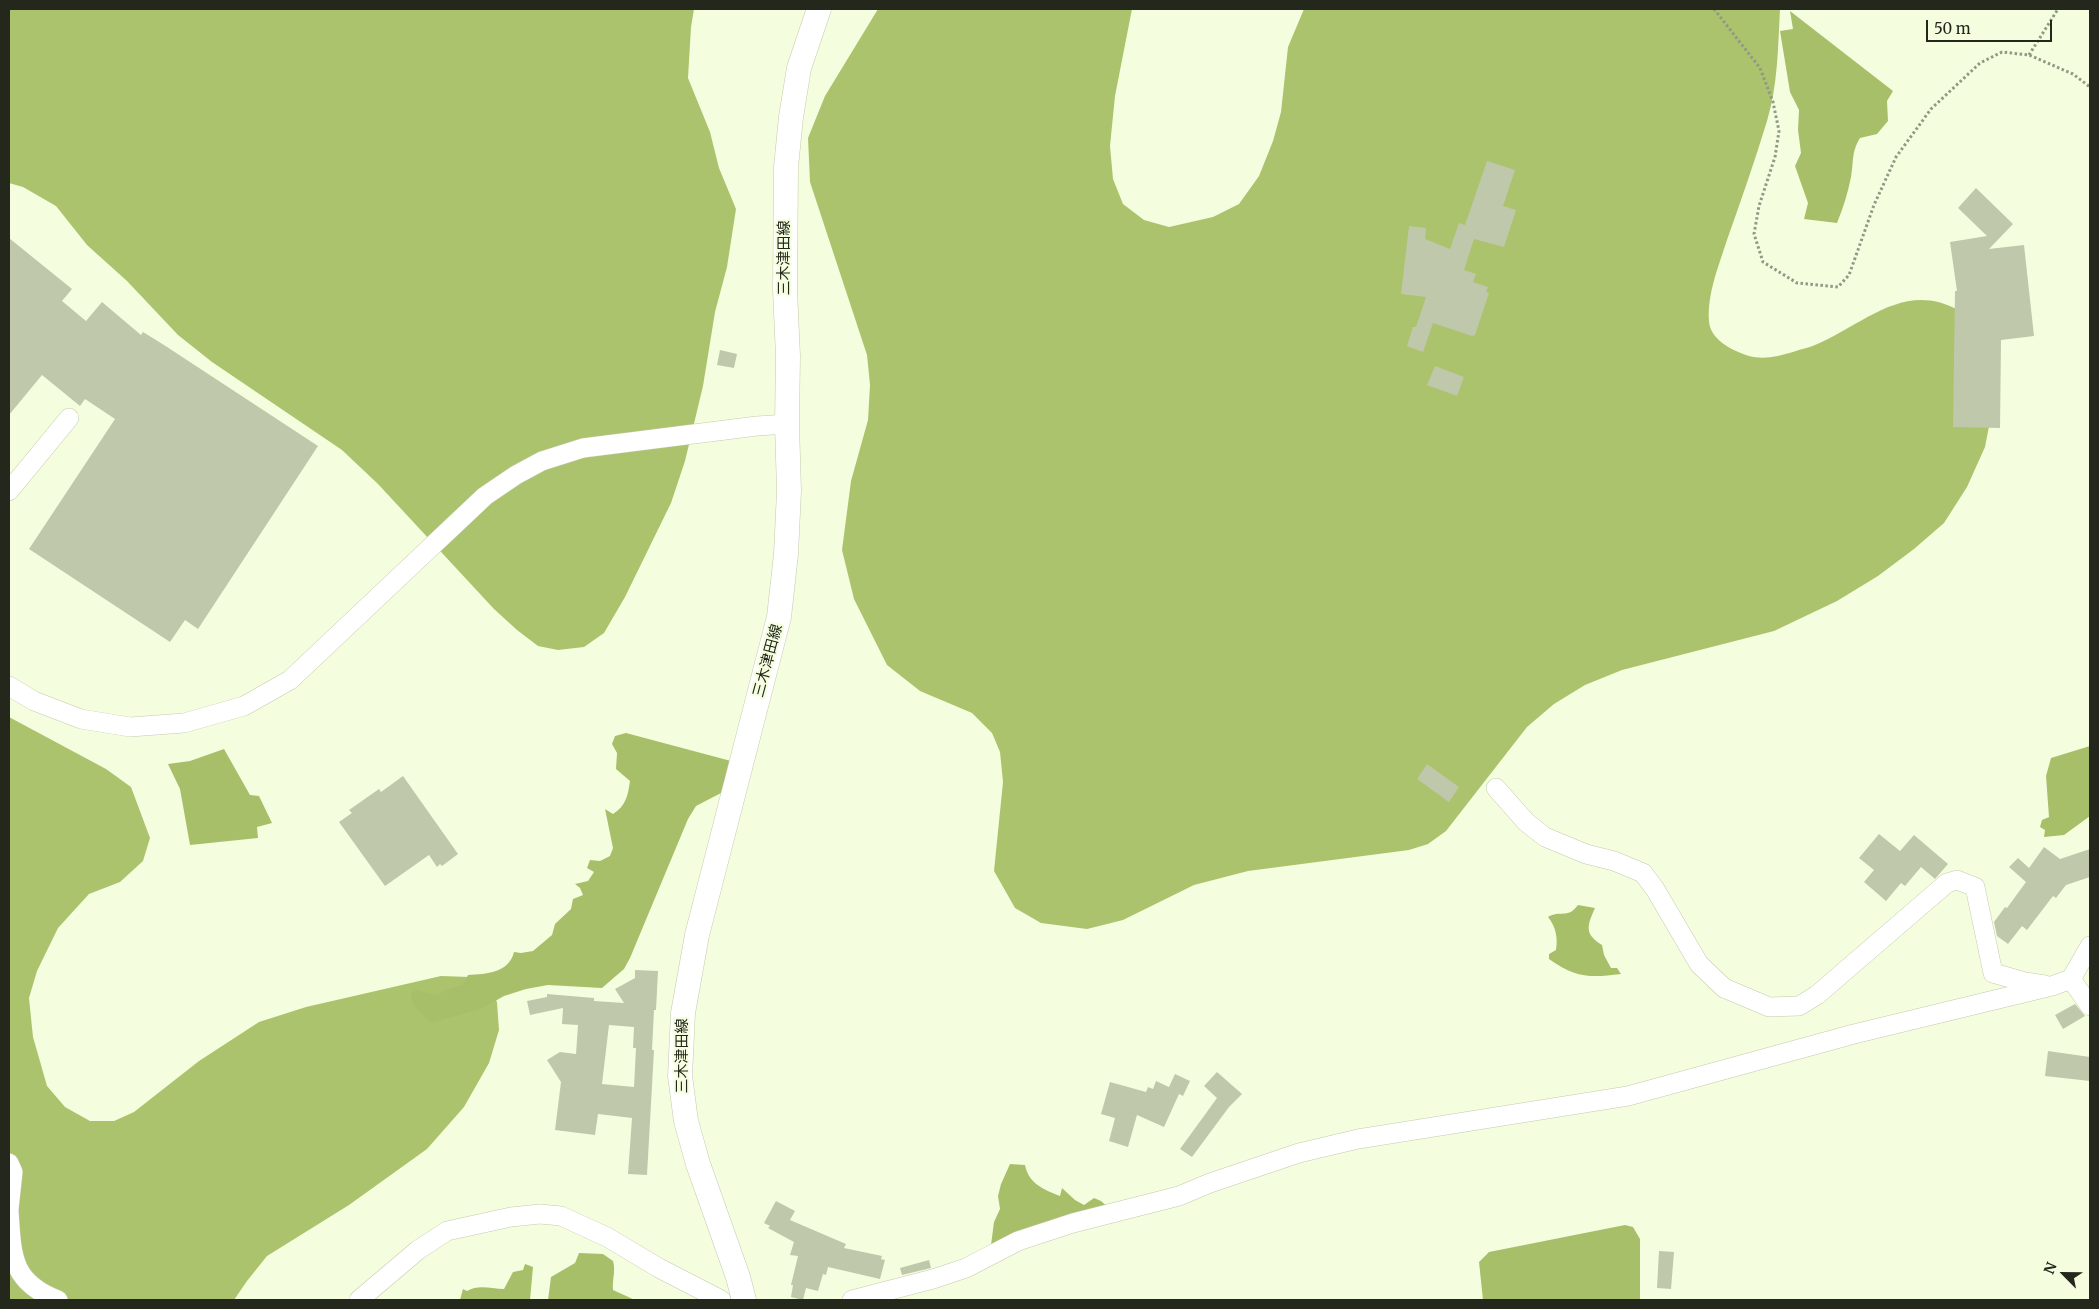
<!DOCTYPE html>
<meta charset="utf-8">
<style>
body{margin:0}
#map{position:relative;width:2099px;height:1309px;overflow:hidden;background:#f4fedf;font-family:Merriweather,serif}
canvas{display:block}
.frame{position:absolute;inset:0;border:10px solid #23271c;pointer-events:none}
.north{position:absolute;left:2039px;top:1249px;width:50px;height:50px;-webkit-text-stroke:4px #f4fedf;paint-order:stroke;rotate:293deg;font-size:14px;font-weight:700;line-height:20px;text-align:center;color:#23271c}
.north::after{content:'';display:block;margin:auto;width:18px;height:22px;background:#23271c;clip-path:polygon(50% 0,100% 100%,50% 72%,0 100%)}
.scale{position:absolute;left:1926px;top:20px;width:126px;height:22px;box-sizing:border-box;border:2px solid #23271c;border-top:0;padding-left:6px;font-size:15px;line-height:18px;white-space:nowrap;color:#23271c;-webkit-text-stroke:4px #f4fedf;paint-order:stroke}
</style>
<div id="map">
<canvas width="2099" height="1309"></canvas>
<div class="frame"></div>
<div class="north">N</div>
<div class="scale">50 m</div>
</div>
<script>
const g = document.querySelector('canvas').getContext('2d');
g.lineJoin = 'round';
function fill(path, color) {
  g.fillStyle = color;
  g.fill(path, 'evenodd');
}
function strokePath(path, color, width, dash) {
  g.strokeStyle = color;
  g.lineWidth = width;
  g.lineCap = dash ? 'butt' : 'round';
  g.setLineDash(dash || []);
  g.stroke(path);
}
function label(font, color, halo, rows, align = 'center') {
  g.font = font + ' Merriweather,"Noto Sans JP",serif';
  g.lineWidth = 4.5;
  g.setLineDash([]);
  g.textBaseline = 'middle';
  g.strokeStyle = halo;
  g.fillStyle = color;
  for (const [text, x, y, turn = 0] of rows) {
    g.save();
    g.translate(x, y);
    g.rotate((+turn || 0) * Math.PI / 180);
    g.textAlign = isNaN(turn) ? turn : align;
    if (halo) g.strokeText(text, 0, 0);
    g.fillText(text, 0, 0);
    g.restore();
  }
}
fill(new Path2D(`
 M9 9H694L691 27 688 78 710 132 719 168 736 209 727 267 715 312 703 386 685 461 671 503 625 597 604 633 584 647 558 650 538 646 517 630 494 609 378 484 342 450 212 362 178 335 127 281 87 245 56 206 23 187 9 183Z
 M878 9H1132L1115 96 1110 146 1113 179 1123 204 1144 220 1169 227 1213 217 1239 204 1259 176 1273 141 1281 112 1288 47 1304 9H1780C1778 46 1778 85 1767 121 1755 161 1741 200 1727 240 1719 265 1707 294 1709 321 1710 340 1733 351 1749 356 1764 360 1779 356 1793 352 1801 349 1808 348 1815 345 1863 325 1904 280 1958 310L1991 416 1985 447 1967 487 1944 523 1914 549 1878 576 1837 601 1774 631 1622 670 1585 685 1554 704 1527 727 1446 831 1428 844 1409 850 1248 871 1194 885 1123 920 1087 929 1041 923 1015 908 994 871 1003 782 1000 752 992 733 972 713 920 691 887 665 854 599 842 550 851 481 868 420 870 385 867 355 810 182 808 138 825 96Z
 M9 717 106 769 131 787 150 838 143 861 120 882 89 894 58 928 37 971 29 998 33 1037 47 1086 65 1107 90 1121H114L134 1112 199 1061 259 1022 306 1007 441 976 470 977 489 989 497 1002 499 1030 489 1063 464 1107 427 1149 349 1205 267 1256 247 1281 234 1300H9Z`), '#acc36d');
fill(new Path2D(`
 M1790 11 1893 91 1887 101 1888 121 1877 134 1860 138C1851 153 1854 161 1851 177 1848 193 1843 208 1837 223L1804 219 1808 203 1795 166 1801 153 1798 130 1799 110 1790 92 1780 31 1793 29Z
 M626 733 731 761 721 793 696 806 688 819 630 958 624 969 602 988 548 985 526 989 504 996 481 1009 430 1023 413 1005 411 993 416 990 439 995 446 989 463 985 468 975C486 974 509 973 514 952L521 953 533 951 552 935 555 924 571 909 573 899 583 895 580 888 575 884 588 881 594 872 587 868 590 860 600 861 610 856 613 848 605 809 613 814C626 806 628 795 630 781L616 769 617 753 612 744 615 736Z
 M2090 746V816L2064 835 2044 837 2045 830 2040 827 2042 820 2049 817 2046 776 2051 758Z
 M224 749 250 795 259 796 272 823 257 827 258 838 190 845 180 789 168 764 190 761Z
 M1578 905 1595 908C1587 926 1584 934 1602 945L1604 955 1611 968H1617L1621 974C1590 978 1576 978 1549 959V954L1556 950C1558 938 1556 927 1548 917 1560 909 1567 920 1578 905Z
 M1010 1164 1025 1165C1029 1184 1043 1189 1060 1196L1062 1188 1075 1200 1084 1205 1094 1198 1101 1201 1108 1207 991 1245 994 1222 1000 1209 998 1196 1001 1184Z
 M1625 1225 1633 1227 1640 1239V1300H1483L1479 1262 1489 1252Z
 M579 1253 603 1254 613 1261C616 1271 612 1280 613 1290L635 1300H548L551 1277 575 1263Z
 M525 1264 533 1267 530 1300H460L463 1289 467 1291C479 1284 491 1289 504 1289L513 1272 523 1270Z`), '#a8bf69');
fill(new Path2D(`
 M1487 161 1515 170 1503 206 1516 210 1504 247 1474 239 1464 270 1476 274 1473 282 1488 287 1486 292 1489 293 1475 335 1472 336 1433 323 1423 352 1407 346 1413 327H1416L1426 297 1401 294 1409 226 1426 228 1425 239 1450 249 1459 223 1465 225Z
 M1976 188 2013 224 1989 249 2024 245 2034 336 2001 340 2000 428 1953 427 1955 291H1957L1950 242 1987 236 1958 208Z
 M9 238 72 289 62 301 86 321 102 302 141 335 143 332 164 345 318 446 198 629 185 620 170 642 29 549 115 419 85 399 80 406 42 375 9 415Z
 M720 350 737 354 734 368 717 365Z
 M1435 366 1464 377 1457 396 1427 385Z
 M1427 764 1459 787 1449 802 1417 779Z
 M403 776 458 854 442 866 440 864 437 867 429 855 385 886 339 822 352 813 349 810 379 789 381 792Z
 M1879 834 1900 851 1914 835 1948 864 1935 879 1921 867 1905 886 1901 883 1886 901 1864 882 1874 870 1859 858Z
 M2044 847 2060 859 2090 849V877L2066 885 2056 898 2053 896 2027 930 2022 926 2008 944 1997 936 1994 922 2005 907 2007 908 2026 882 2009 867 2018 858 2029 868Z
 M635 970 658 971 656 1010H654L652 1050H654L647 1175 628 1174 632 1118 598 1114 595 1135 555 1130 561 1082 547 1060 560 1052 576 1054 578 1025 562 1024 563 1008 530 1015 527 1001 547 997V994L594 998V1001L624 1003 615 989 635 978ZM609 1025 634 1027 633 1048H636L634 1087 602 1084Z
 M2075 1004 2085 1016 2063 1029 2055 1015Z
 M2048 1051 2090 1057V1081L2045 1076Z
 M1217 1072 1242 1094 1229 1107 1192 1157 1180 1149 1217 1098 1204 1086Z
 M1175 1074 1190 1081 1183 1096 1179 1094 1164 1127 1137 1115 1128 1147 1109 1141 1115 1118 1101 1114 1110 1082 1146 1092 1148 1087 1153 1089 1156 1081 1169 1087Z
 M776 1201 795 1211 790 1220 846 1244 844 1248 882 1256 881 1259 885 1260 880 1279 828 1267 826 1275 823 1274 818 1291 806 1288 803 1300 791 1297 793 1285H791L798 1256 790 1255 794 1242 768 1228 770 1226 764 1223Z
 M1659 1251 1674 1252 1671 1289 1657 1288Z
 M929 1260 931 1268 902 1275 900 1268Z`), '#bfc8aa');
const minor = new Path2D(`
 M9 491 69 418
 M9 686 34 701 81 719 130 727 184 723 244 706 290 680 485 496 516 475 542 461 583 448 757 426 787 424
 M1496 788 1526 822 1545 837 1586 854 1614 861 1643 873 1655 889 1699 964 1724 988 1769 1007 1799 1006 1817 995 1947 883 1957 880 1975 887 1993 973 2025 982 2045 985
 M2071 979 2090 1006
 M9 1163 13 1172 9 1209
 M9 1211C12 1256 11 1282 58 1300
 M359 1300 418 1250 447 1231 511 1217 540 1214 561 1216 607 1237 659 1268 721 1300
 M852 1300 933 1279 966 1268 1018 1241 1073 1223 1179 1196 1210 1183 1299 1153 1358 1139 1628 1096 1854 1034 2052 986 2071 979 2090 946`);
const major = new Path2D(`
 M744 1300 738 1277 698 1164 686 1121 680 1076 683 1013 697 935 779 617 786 554 789 491 787 424 788 356 785 290 786 167 791 117 799 68 819 9`);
strokePath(minor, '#c2cbad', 20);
strokePath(major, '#c2cbad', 25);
strokePath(new Path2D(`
 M1714 9 1760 68 1773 102 1779 131 1775 157 1759 206 1754 234 1763 262 1797 283 1838 287 1849 275 1874 205 1896 157 1931 109 1980 63 2002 52 2029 55 2073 74 2090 87
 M2029 55 2058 9`), '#919883', 3, [2.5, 2.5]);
strokePath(minor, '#fff', 19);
strokePath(major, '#fff', 24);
label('15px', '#23271c', '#f4fedf', [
 ["三木津田線",785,258,-90],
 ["三木津田線",768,661,-75],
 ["三木津田線",683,1056,-90]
]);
</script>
